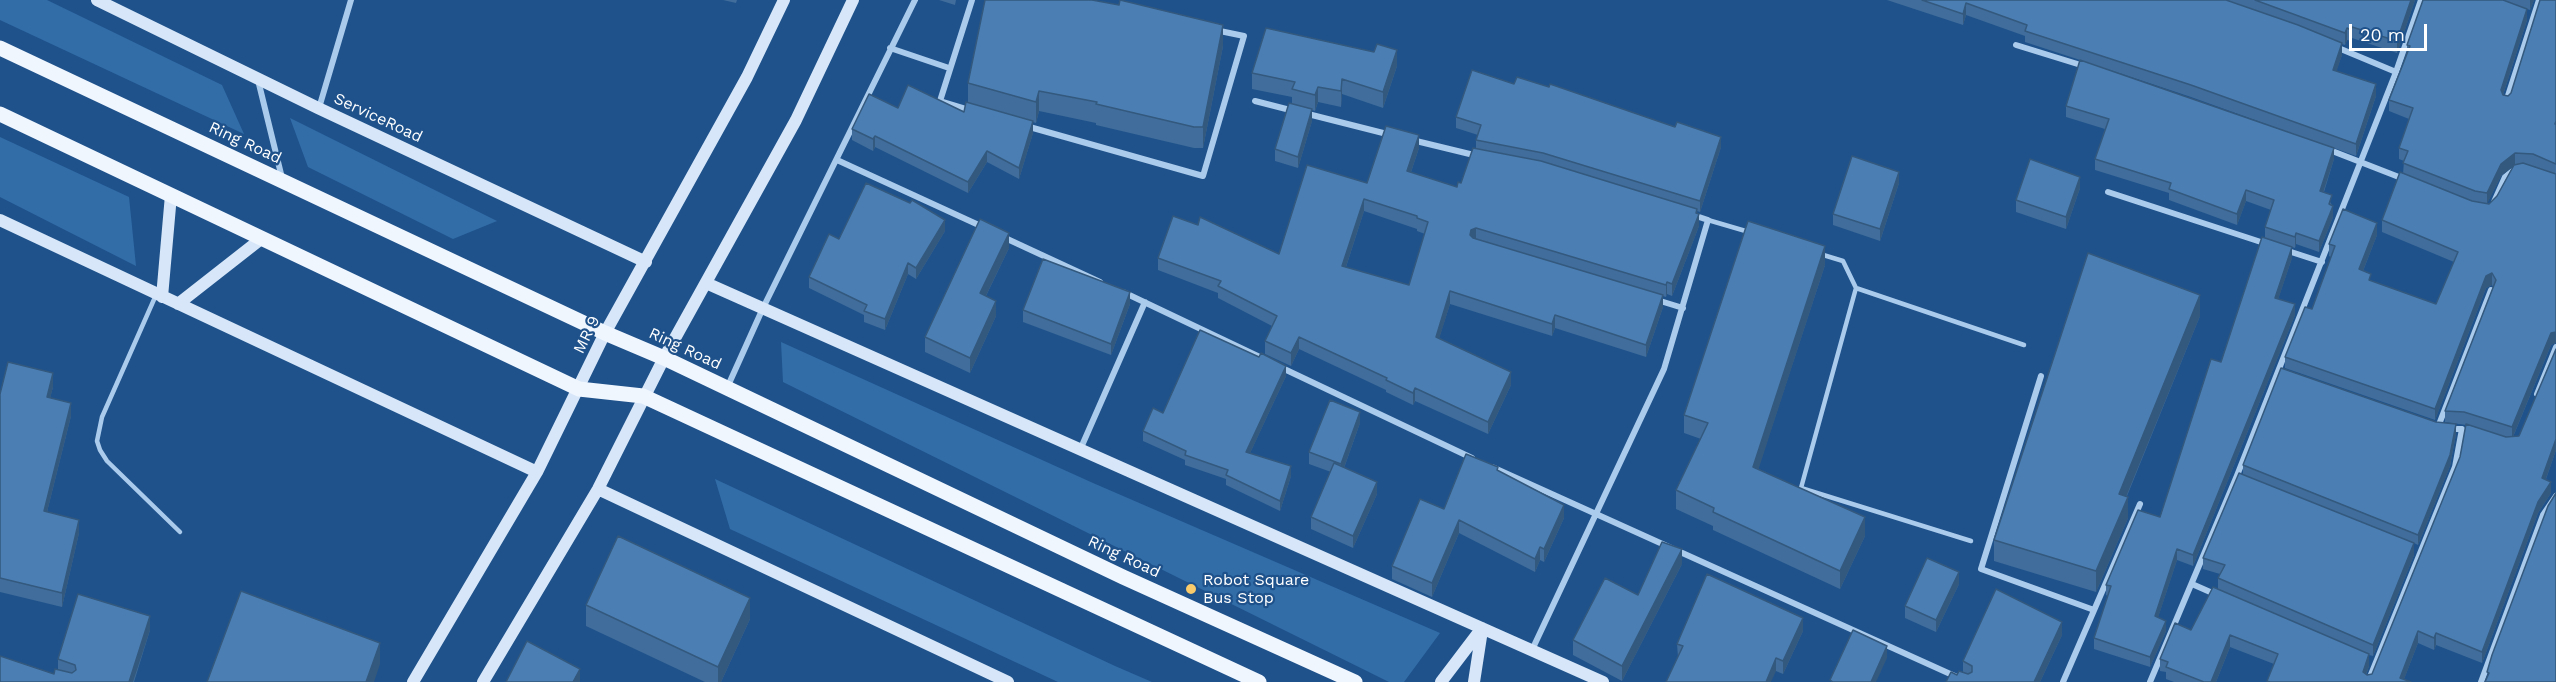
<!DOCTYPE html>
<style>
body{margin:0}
#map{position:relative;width:2556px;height:682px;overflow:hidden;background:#1f528b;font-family:"Work Sans",sans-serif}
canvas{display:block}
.scale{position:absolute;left:2349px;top:24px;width:78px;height:27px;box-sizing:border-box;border:3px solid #fff;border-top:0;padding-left:8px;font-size:18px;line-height:21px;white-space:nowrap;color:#fff;-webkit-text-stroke:4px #1f528b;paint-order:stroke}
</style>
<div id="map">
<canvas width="2556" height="682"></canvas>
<div class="scale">20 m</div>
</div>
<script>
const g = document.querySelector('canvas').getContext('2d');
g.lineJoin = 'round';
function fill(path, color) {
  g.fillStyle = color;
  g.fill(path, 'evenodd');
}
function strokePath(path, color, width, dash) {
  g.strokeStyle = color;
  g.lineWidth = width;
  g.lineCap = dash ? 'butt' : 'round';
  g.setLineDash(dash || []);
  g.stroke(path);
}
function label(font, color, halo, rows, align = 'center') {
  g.font = font + ' "Work Sans",sans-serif';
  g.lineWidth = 4.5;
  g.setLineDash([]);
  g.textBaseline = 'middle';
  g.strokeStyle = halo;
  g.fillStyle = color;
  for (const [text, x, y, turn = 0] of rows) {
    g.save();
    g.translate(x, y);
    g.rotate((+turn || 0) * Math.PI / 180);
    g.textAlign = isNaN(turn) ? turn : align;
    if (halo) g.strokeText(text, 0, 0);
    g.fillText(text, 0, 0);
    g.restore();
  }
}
fill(new Path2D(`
 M0 0H47L222 85 244 134 0 20Z
 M290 118 497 221 453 239 308 167Z
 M0 137 129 197 136 266 0 197Z
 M781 342 1093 483 1440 633 1404 682H1389L783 382Z
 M715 479 1115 666 1152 682H1058L730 529Z`), '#326da8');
strokePath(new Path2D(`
 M1708 220 1749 232
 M1820 254 1843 261 1856 288 2024 345
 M1856 288 1801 488 1971 541
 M156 295 102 417 97 441 100 450 107 461 180 532`), '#abcbec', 4.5);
strokePath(new Path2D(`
 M972 0 940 101 973 111
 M2016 45 2084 66
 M2336 47 2396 72
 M890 48 949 68
 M258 80 282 178
 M1255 101 1294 111
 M2506 102 2539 0
 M319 108 351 0
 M1304 113 1391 135
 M1026 126 1203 176 1244 36 1215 30
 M1412 140 1478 156
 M2327 149 2404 179
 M837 160 983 227
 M2108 192 2267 244
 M2494 202 2505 177 2515 169
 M1003 237 1100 282
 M2285 250 2322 262
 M1123 292 1266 360
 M1657 300 1683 308
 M1280 367 1472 458
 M2041 376 1981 569 2094 610
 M727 388 763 308 915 0
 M2537 394 2556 347
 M2438 427 2491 290
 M1080 450 1145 302
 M1492 467 1968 682
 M2192 584 2217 595
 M1532 650 1664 369 1708 220 1693 215
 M2063 682 2140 504
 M2150 682 2236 478 2396 72 2421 0
 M2368 682 2455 467 2462 429H2449
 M2481 682 2543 515 2556 496`), '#abcbec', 6);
strokePath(new Path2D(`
 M97 0 318 108 646 262
 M0 220 537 472
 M706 283 1603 682
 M162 297 171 195
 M178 304 261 239
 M598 489 1008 682
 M413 682 537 472 605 333 747 77 784 0
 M483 682 598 489 664 358 796 120 853 0
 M1441 682 1482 628
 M1474 682 1482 630`), '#d7e7f9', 12);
strokePath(new Path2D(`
 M0 48 605 333 664 358 1123 577 1355 682
 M0 114 579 389 643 396 1259 682`), '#f0f6fe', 15);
fill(new Path2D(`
 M723 0H737L736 3Z
 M939 0H956L955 5Z
 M1887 0H2415L2397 53 2352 38 2351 41 2347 40 2345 45 2342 44V55L2336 71 2376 96 2356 156 2334 148V159L2324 192 2332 205 2333 217 2319 252 2296 244 2295 248 2265 238V227L2271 210 2246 201 2237 225 2169 200V193L2095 170V159L2105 129 2066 117V106L2080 60 2025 42V36L1966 15 1963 25ZM2101 67 2191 97 2327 146Z
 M2423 0H2534L2530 10 2527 9V20L2503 95 2508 96 2511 93 2556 0V343L2551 345 2513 437 2519 436 2556 349V450L2546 479 2551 493 2538 513 2482 663 2436 645 2434 650 2418 643 2404 679 2411 682H2267L2274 664 2230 647 2216 682H2174L2166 679V672L2160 671V659L2191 630 2218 589V578L2220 574 2203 569V558L2243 475V465L2456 434 2450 466 2418 545 2414 543V555L2373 656 2369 655V666L2366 675H2367L2372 674 2460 457 2466 425 2445 422V411L2493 287 2492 285 2486 288 2435 420 2285 368V357L2312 309 2331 257 2329 256V244L2377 235 2363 271 2371 281 2436 304 2454 262 2382 232V220L2403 174 2404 161 2399 159V148L2409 119 2389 111V100L2407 53V45ZM2513 166 2497 196 2489 204 2487 203 2501 176Z
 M1223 46 1203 148H1194L1096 125V123L1039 111 1036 123 1033 122V133L1019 179 987 162 968 193 875 147 873 151 852 140V129L898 108 964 112 968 103V83Z
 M1397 66 1383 108 1342 94 1341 107 1318 102 1315 111 1312 110V121L1298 168 1275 161V149L1292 104V97L1252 89V73Z
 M1514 84 1721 147 1700 212 1697 211 1699 226 1672 296 1667 294 1666 297 1663 296V307L1646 357 1555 328 1552 336 1450 304 1439 338 1511 385 1488 434 1415 401 1413 405 1386 392V390L1299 349 1291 366 1265 354V341L1272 326 1218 298V293L1158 270V258L1279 254 1367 183 1419 148 1411 172 1457 187 1461 183 1476 148V140L1478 135 1456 128V117ZM1364 211 1417 229V231L1425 234 1409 285 1346 267Z
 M1899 183 1880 241 1833 225V214Z
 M2080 188 2066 229 2016 212V200Z
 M945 231 916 279 908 274 885 330 864 322V315L809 288V277L839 239Z
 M1009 248 986 296 996 316 970 373 925 352V337Z
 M2292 258 2278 299 2295 315 2193 566 2177 560 2158 617 2166 631 2150 667 2094 649V638L2108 596 2106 595V585L2160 517 2221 362Z
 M1825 265 1758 469 1865 536 1840 589 1713 530V526L1676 509V490L1701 439 1684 433V415Z
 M1130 304 1111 355 1023 322V310Z
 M2200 316 2127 496 2128 518 2096 592 1994 561V540Z
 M1286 376 1250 453 1291 476 1280 511 1226 485V479L1185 465V460L1143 441V431L1163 413Z
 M53 387 50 398 71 416 47 512 79 533 62 607 0 592V394Z
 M1360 423 1344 468 1377 494 1353 548 1311 529V517L1331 472 1309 464V452Z
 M1498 471 1564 518 1544 562 1540 560 1535 572 1459 533 1432 597 1392 579V566L1444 509Z
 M1682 564 1622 681 1573 655V640Z
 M1959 584 1936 632 1905 618V606Z
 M586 605 750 619 721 682H705L586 626Z
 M150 630 134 682H0L54 674 58 670V659Z
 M1803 631 1783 674 1776 671 1678 657 1677 644Z
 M2062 635 2040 682 1957 675 1963 672V661Z`), '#406d9b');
fill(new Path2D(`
 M2411 0H2415L2397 53V41Z
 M2530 0H2534L2530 10Z
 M1966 3V15L1963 25V14Z
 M2527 9V20L2501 101V90Z
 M1223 25V46L1203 148V127Z
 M2347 28V40L2345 45V33Z
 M2342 43V55L2333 82V70Z
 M1397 50V66L1383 108V92Z
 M1342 79V94L1341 107V91Z
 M2376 84V96L2356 156V144Z
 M1318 87V102L1315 111V95Z
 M1039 91V111L1036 123V102Z
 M1312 109V121L1298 168V157Z
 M1033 121V133L1019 179V168Z
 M1419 135V148L1407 184V171Z
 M875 136V147L873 151V139Z
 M1721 137V147L1700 212V201Z
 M2334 148V159L2320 202V191Z
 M987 151V162L968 193V182Z
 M2515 153V165L2501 176 2487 204V193L2501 164Z
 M1899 172V183L1880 241V229Z
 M2080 177V188L2066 229V217Z
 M2246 190V201L2237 225V214Z
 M1364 199V211L1342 279V266Z
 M2333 206V217L2319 252V241Z
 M1697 209V219L1699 214V226L1672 296V284Z
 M945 220V231L916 279V268Z
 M2377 223V235L2359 281V269Z
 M1476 228V241L1470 235 1471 230Z
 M1009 233V248L980 308V293Z
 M2296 233V244L2295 248V237Z
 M1825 246V265L1753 486V467Z
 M2292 247V258L2275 309V298Z
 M908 263V274L885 330V319Z
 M2492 273V285L2486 288 2435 420V409L2486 276Z
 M1667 282V294L1666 297V285Z
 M1450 291V304L1436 349V337Z
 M1130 292V304L1111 355V344Z
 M1663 295V307L1646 357V345Z
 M2200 295V316L2119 514V494Z
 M996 301V316L970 373V358Z
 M2295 304V315L2193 566V555Z
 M1555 315V328L1552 336V324Z
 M2556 332V343L2551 345 2512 439V427L2551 333Z
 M1299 337V349L1291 366V353Z
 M1286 366V376L1246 462V452Z
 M1511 372V385L1488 434V422Z
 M53 373V387L47 410V397Z
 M1415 388V401L1413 405V393Z
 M71 403V416L44 524V511Z
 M1360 412V423L1341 476V464Z
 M2456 424V434L2450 466 2418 545V535Z
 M2556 439V450L2542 490V478Z
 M1291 466V476L1280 511V501Z
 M1377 482V494L1353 548V536Z
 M2551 482V493L2538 513 2482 663V652L2538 502Z
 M2128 497V518L2096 592V571Z
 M1564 505V518L1544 562V549Z
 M1865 517V536L1840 589V571Z
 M79 520V533L62 607V593Z
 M1459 520V533L1432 597V583Z
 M2414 543V555L2373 656V645Z
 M1540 547V560L1535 572V559Z
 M1682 549V564L1622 681V666Z
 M2177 549V560L2155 627V616Z
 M1959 572V584L1936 632V620Z
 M750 598V619L721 682H718V667Z
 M150 616V630L133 682H129Z
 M1803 618V631L1783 674V661Z
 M2166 621V631L2150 667V657Z
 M2062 622V635L2040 682H2034Z
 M2418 631V643L2403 682 2400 678Z
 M2436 633V645L2434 650V638Z
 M2230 635V647L2216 682H2211Z
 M380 643V664L374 682H366Z
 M1887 646V658L1876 682H1871Z
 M2369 654V666L2363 682V672Z
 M1776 658V671L1771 682H1766Z
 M580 669V682H573Z`), '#34597e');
const building = new Path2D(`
 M985 0H1092L1119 5 1120 0 1223 25 1203 127H1194L1096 104 1097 102 1039 91 1036 102 968 83Z
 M1922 0H2226L2298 25 2342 43 2333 70 2376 84 2356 144 2191 85 2025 31 2027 25 1966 3 1963 14Z
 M2255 0H2411L2397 41 2352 27 2351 30 2347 28 2345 33Z
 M2423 0H2503L2527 9 2501 90 2503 95 2508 96 2511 93 2540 0H2556V121L2555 124H2556V164L2533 154 2515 153 2501 164 2487 193 2475 191 2403 163 2408 151 2399 148 2413 108 2389 100 2410 46 2407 45Z
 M1266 28 1374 52 1377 44 1397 50 1383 92 1342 79 1341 91 1318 87 1315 95 1292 89 1295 82 1252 73Z
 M2080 60 2334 148 2320 191 2332 195 2329 204 2333 206 2319 241 2296 233 2295 237 2265 227 2274 200 2246 190 2237 214 2169 189 2171 183 2095 159 2109 119 2066 106Z
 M1472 70 1514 84 1517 77 1549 87 1550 84 1675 127 1677 122 1721 137 1700 201 1543 153 1476 140 1481 125 1456 117Z
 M908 85 964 112 966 102 1033 121 1019 168 987 151 968 182 875 136 873 139 852 129 869 94 898 108Z
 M1289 103 1312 109 1298 157 1275 149Z
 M1386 126 1419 135 1407 171 1457 187 1458 182 1461 183 1473 148 1541 161 1697 209 1696 213 1699 214 1672 284 1667 282 1666 285 1476 228 1471 230 1470 235 1473 238 1663 295 1646 345 1555 315 1552 324 1450 291 1436 337 1511 372 1488 422 1415 388 1413 393 1386 380 1387 378 1299 337 1291 353 1265 341 1277 316 1218 286 1221 281 1158 258 1173 216 1198 225 1200 217 1279 254 1307 165 1367 183ZM1364 199 1417 216V218L1428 222 1409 285 1342 266Z
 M1852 156 1899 172 1880 229 1833 214Z
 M2030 159 2080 177 2066 217 2016 200Z
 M2523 163 2556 174V332L2551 333 2512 427 2464 412 2445 411 2496 280 2492 273 2486 276 2435 409 2285 357 2305 307 2312 309 2335 246 2329 244 2343 209 2377 223 2359 269 2371 274 2369 280 2436 304 2458 252 2382 220 2400 172 2472 201 2489 204 2497 196 2514 165Z
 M866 183 910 203 912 200 945 220 916 268 908 263 885 319 864 311 867 305 809 277 829 234 839 239Z
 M980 219 1009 233 980 293 996 301 970 358 925 337Z
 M1748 221 1825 246 1753 467 1865 517 1840 571 1713 512 1714 508 1676 490 1708 423 1684 415Z
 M2262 237 2292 247 2275 298 2295 304 2193 555 2177 549 2155 616 2166 621 2150 657 2094 638 2111 586 2106 585 2138 510 2160 517 2211 359 2221 362Z
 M2088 253 2200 295 2119 494 2128 497 2096 571 1994 540Z
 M1043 259 1130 292 1111 344 1023 310Z
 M1200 330 1259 357 1261 353 1286 366 1246 452 1291 466 1280 501 1226 475 1228 470 1185 455 1186 451 1143 431 1153 408 1163 413Z
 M2556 349V439L2542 478 2551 482 2538 502 2482 652 2436 633 2434 638 2418 631 2400 678 2411 682H2270L2267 681 2278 654 2230 635 2211 682H2204L2166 667 2168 662 2160 659 2175 623 2191 630 2213 587 2369 654 2363 672 2367 675 2372 674 2460 457 2466 424 2506 437 2519 436Z
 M8 362 53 373 47 397 71 403 44 511 79 520 62 593 0 578V394Z
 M2281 368 2436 422 2456 424 2450 455 2418 535 2243 465Z
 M1330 400 1360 412 1341 464 1309 452Z
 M1466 454 1498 467 1497 470 1564 505 1544 549 1540 547 1535 559 1459 520 1432 583 1392 566 1420 499 1444 509Z
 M1334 463 1377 482 1353 536 1311 517Z
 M2239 473 2414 543 2373 645 2218 578 2225 565 2203 558Z
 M2556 493V682H2485L2489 673 2487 672 2492 655 2548 506Z
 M618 536 750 598 718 667 586 605Z
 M1662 542 1682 549 1622 666 1573 640 1605 578 1638 595Z
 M1927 558 1959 572 1936 620 1905 606Z
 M1707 574 1803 618 1783 661 1776 658 1766 682H1666L1683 646 1677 644Z
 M1996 589 2062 622 2034 682H1946L1951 672 1957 675 1959 671 1968 674 1972 672V666L1963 661Z
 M241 591 380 643 366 682H207Z
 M78 594 150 616 129 682H0V656L54 674 55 669 72 673 76 670 75 665 58 659Z
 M1853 630 1887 646 1871 682H1833L1830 680Z
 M527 641 580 669 573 682H506Z`);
fill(building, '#4b7fb4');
strokePath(building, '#34597e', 1.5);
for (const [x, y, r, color] of [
 [1191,589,6,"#facb6b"]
]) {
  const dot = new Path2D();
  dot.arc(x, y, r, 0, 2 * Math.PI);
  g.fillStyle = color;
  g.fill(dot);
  strokePath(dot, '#1f528b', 2);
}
label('16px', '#fff', '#1f528b', [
 ["ServiceRoad",378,118,25],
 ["Ring Road",245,143,25],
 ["MR 9",587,335,-64],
 ["Ring Road",685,349,25],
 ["Ring Road",1124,557,25]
]);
label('16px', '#fff', '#1f528b', [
 ["Robot Square",1203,580],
 ["Bus Stop",1203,598]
], 'left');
</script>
